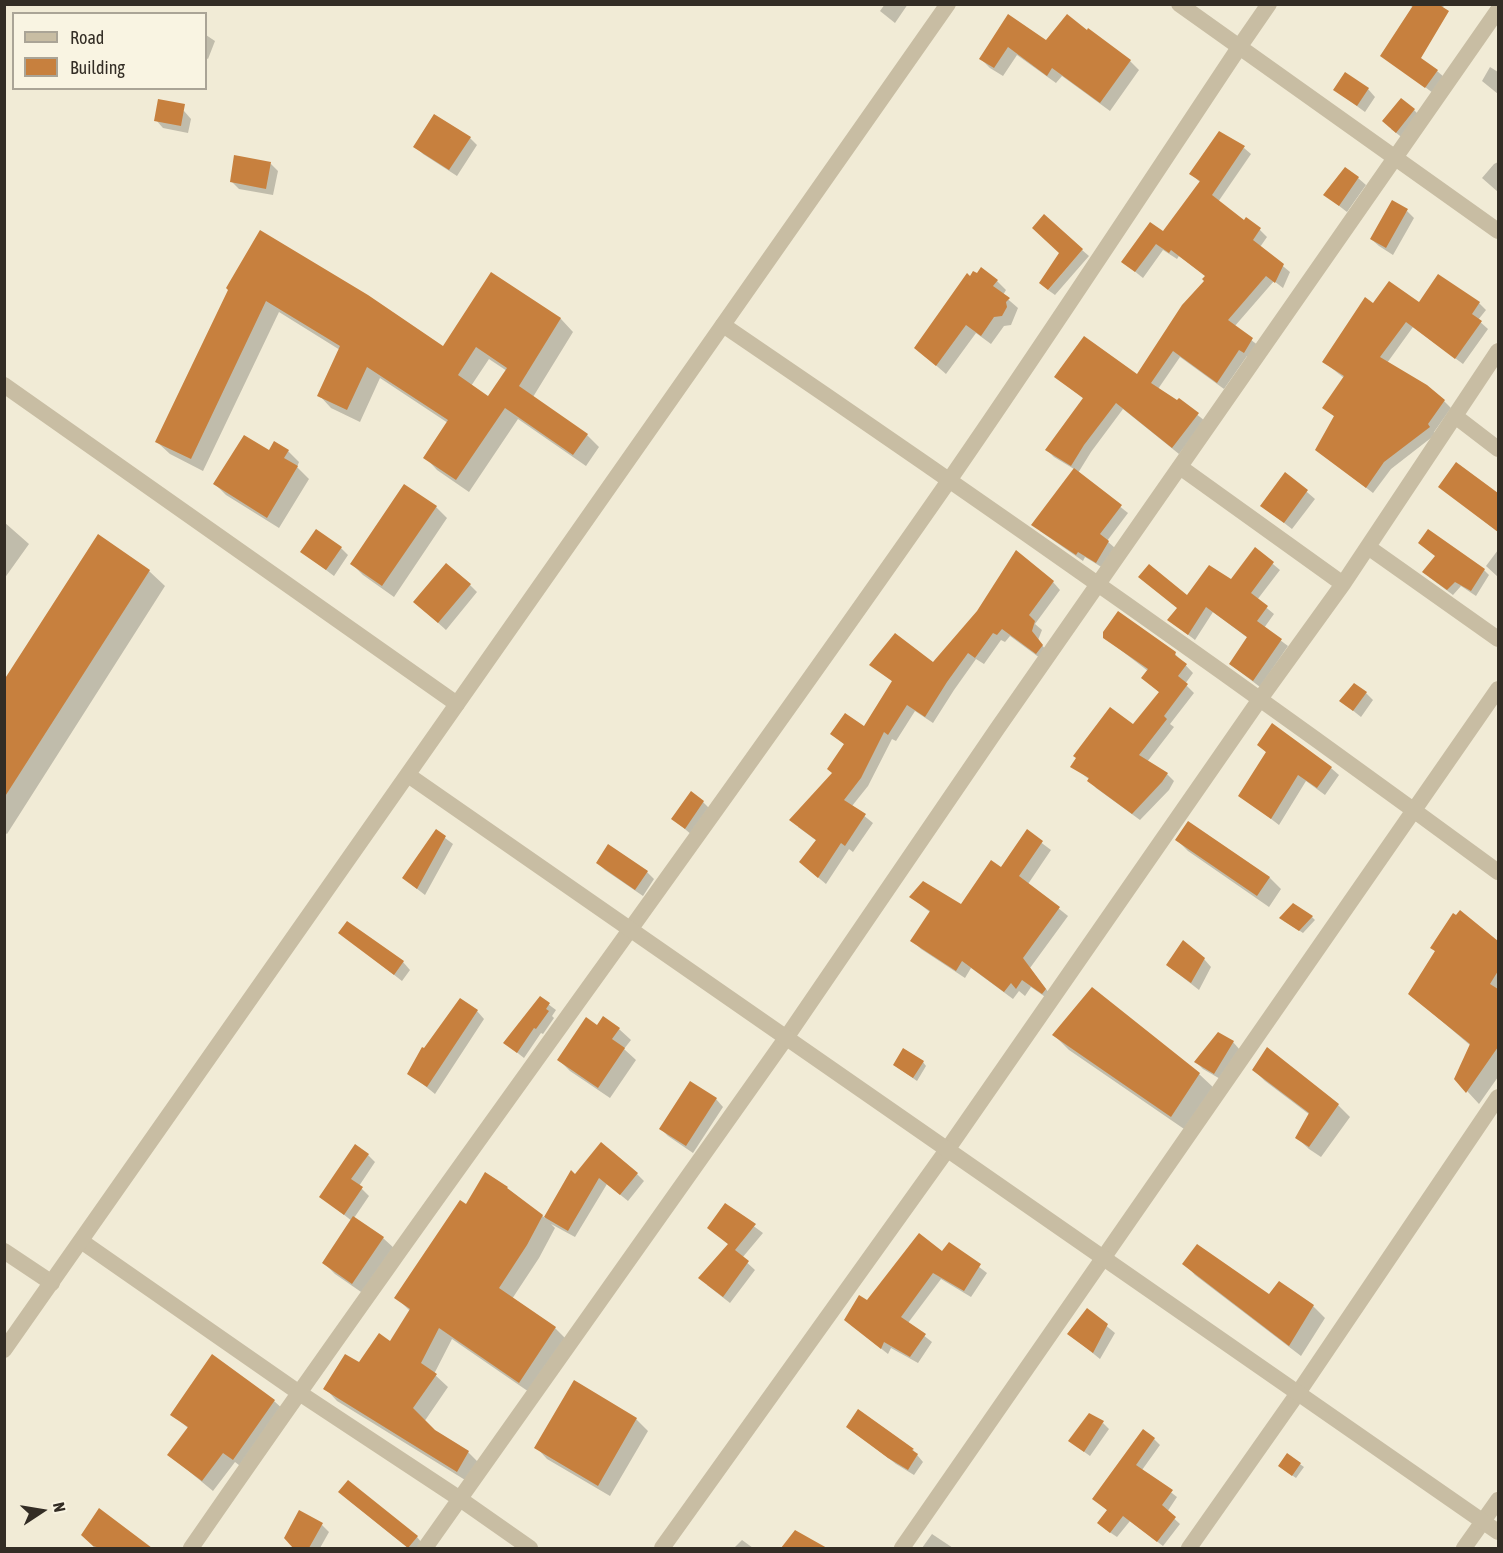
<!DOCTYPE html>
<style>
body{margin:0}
#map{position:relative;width:1503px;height:1553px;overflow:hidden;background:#f1ebd6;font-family:"Asap Condensed",sans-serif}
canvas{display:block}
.frame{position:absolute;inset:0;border:6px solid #332d25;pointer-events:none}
.legend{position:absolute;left:12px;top:12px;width:195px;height:78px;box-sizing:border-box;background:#f9f4e2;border:2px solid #aaa496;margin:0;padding:8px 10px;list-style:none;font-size:18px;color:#332d25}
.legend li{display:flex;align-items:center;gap:12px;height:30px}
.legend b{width:30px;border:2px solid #aaa496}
.north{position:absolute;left:12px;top:1481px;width:60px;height:60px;-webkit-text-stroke:4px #f9f4e2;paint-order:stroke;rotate:78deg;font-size:16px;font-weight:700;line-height:24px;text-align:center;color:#332d25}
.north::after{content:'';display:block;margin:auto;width:21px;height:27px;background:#332d25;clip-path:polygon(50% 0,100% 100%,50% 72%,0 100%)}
</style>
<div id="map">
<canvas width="1503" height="1553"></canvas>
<div class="frame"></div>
<ul class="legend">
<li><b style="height:8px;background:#c8bda3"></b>Road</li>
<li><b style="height:16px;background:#c7803e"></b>Building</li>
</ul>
<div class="north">N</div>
</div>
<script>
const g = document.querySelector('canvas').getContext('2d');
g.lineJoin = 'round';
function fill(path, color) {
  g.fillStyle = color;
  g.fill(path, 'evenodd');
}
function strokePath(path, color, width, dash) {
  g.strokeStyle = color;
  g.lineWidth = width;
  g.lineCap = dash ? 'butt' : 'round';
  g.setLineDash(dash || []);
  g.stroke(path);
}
fill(new Path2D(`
 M885 4H908L895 23 880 11Z
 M1408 4H1445L1434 22Z
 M1008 16 1046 42 1087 32 1130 61 1139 70 1110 111 1062 76 1056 83 1017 55 1003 76 990 68 981 59Z
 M206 35 215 41 208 59 206 58Z
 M1490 67 1498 72V94L1482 81Z
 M1437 71 1444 77 1433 93 1413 78Z
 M1368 89 1375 97 1365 112 1335 90Z
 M1414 110 1421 117 1404 139 1391 129Z
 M184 111 191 119 188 133 163 128 156 120Z
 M470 138 477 145 457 176 423 154 415 146Z
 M1244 148 1251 154 1218 202 1245 222 1246 219 1260 230 1267 237 1260 247 1290 272 1283 288 1274 281 1234 327 1259 346 1252 359 1247 356 1224 389 1180 357 1158 389 1177 402 1179 400 1205 421 1179 454 1123 409 1091 452 1078 473 1128 513 1107 541 1115 548 1103 568 1085 557 1083 561 1040 531 1074 469 1054 457 1047 450 1084 399 1056 377H1138L1206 281 1207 277 1179 256 1177 259 1163 250 1143 278 1123 262 1163 233 1201 183 1191 174Z
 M1498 162V192L1482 178 1494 164Z
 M271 164 278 171 273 195 239 189 231 181Z
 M1358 178 1366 185 1347 212 1325 195Z
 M1407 211 1414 218 1393 255 1379 246 1371 239Z
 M1082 250 1089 256 1055 295 1048 290Z
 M491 274 561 319 573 332 533 397 587 435 599 447 586 466 518 419 469 492 437 470 425 457 448 423 380 378 360 422 331 408 319 395 340 350 279 312 203 471 170 454 157 442 230 290 443 348ZM489 359 507 371 488 398 471 386Z
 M970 278 997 281 1006 290 1003 295 1018 308 1011 325 1004 326 991 344 976 333 946 374 916 348Z
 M1479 303 1486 310 1478 320 1488 329 1463 364 1413 327 1387 363 1444 401 1451 408 1434 432 1436 434 1391 469 1373 493 1317 450 1335 417 1324 408 1344 378 1324 362 1374 305Z
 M288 451 299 462 297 467 309 479 279 528 226 495 215 484 269 452Z
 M1457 464 1498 495V532L1440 487Z
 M1286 474 1315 499 1292 529 1262 506Z
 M436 507 447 518 394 597 363 575 352 564Z
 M4 522 29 544 4 579Z
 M341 548 348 555 334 576 302 552Z
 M1255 549 1280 570 1257 600 1274 614 1264 628 1288 646 1260 687 1230 664 1248 638 1213 612 1195 640 1169 620 1187 597 1232 581Z
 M1498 550V577L1486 566Z
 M1484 570 1489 575 1476 596 1461 586 1453 595 1429 577Z
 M149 571 165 586 7 834 4 832V683Z
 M1053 582 1060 590 1035 624 1042 630 1038 640 1049 654 1044 661 1010 636 1005 642 1001 640 984 664 976 659 954 690 933 723 915 711 896 741 892 739 868 786 852 806 873 823 853 852 849 849 826 884 808 869 817 841 798 827 834 773 845 745 832 734 865 728 893 682 871 665 933 664Z
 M470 585 477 592 446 630 415 602Z
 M1105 638 1175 654 1193 673 1185 684 1194 693 1170 724 1174 727 1147 762 1167 774 1174 781 1169 790 1140 820 1096 788 1090 780 1072 766 1133 726 1160 693 1143 678 1148 671Z
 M1366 693 1373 700 1361 717 1341 701Z
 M1259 745 1331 768 1339 775 1325 795 1306 781 1279 825 1240 795 1267 753Z
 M703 802 710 809 692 835 673 819Z
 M1188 823 1270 878 1281 889 1269 907 1188 851 1177 840Z
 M437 832 453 844 425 895 412 885Z
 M1027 832 1051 850 1028 884 1068 916 1030 968 1053 998 1051 1001 1031 987 1025 996 1019 991 1013 999 971 968 965 978 921 949 912 940 931 913 911 897 961 906 1001 869Z
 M598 863 647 872 654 879 643 896 605 870Z
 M1460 912 1498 943V1077L1479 1104 1456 1079 1471 1046 1410 994 1436 952 1432 948Z
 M1312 917 1315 920 1303 933 1284 921Z
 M340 933 403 962 410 970 402 981Z
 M1204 959 1211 967 1199 990 1167 965Z
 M540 998 556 1010 552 1016 554 1018 543 1034 541 1033 524 1058 505 1043Z
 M477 1011 484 1019 435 1094 409 1073Z
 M598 1027 619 1029 631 1040 624 1049 636 1060 610 1098 570 1071 559 1060Z
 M1054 1035 1199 1074 1215 1089 1187 1131 1069 1050Z
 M1233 1042 1240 1050 1222 1080 1203 1069 1196 1062Z
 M1268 1049 1338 1105 1350 1117 1321 1157 1309 1149 1297 1138 1310 1115 1265 1081 1254 1070Z
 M923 1062 926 1066 917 1081 894 1065Z
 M716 1099 723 1107 693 1153 668 1136 661 1129Z
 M368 1155 375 1162 359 1186 369 1196 354 1218 383 1238 395 1249 364 1294 335 1274 324 1263 352 1221 321 1197Z
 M572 1173 576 1176 637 1174 644 1181 628 1201 607 1184 575 1237 551 1224 555 1228 539 1258 512 1299 555 1328 568 1341 532 1394 452 1339 434 1374 448 1387 424 1422 435 1431 468 1452 481 1465 470 1483 337 1401 325 1388 391 1343 410 1311 396 1297 466 1206 507 1188 545 1218Z
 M725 1205 763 1233 742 1258 755 1270 730 1303 707 1285 729 1245 709 1228Z
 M949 1244 987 1273 971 1297 941 1279 908 1323 932 1342 918 1363 891 1348 888 1354 845 1320 867 1302 942 1253Z
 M1184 1263 1269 1296 1280 1283 1313 1306 1325 1318 1301 1356 1195 1275Z
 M1087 1310 1115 1333 1100 1359 1069 1334Z
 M213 1357 274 1401 285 1411 244 1469 235 1462 213 1491 169 1455 189 1429 172 1414Z
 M574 1382 636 1419 648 1431 610 1496 547 1459 536 1447Z
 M1103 1423 1109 1429 1090 1456 1076 1446Z
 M848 1427 913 1450 923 1462 914 1475 896 1464Z
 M1154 1439 1160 1445 1142 1470 1177 1497 1167 1512 1180 1524 1163 1546 1130 1521 1117 1537 1105 1529 1108 1511 1100 1504Z
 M1287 1455 1304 1467 1296 1478 1283 1469Z
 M346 1498 417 1537 422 1543 418 1548H408Z
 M99 1510 150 1548H93Z
 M322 1525 329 1532 320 1548H295L285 1538Z
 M795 1532 816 1544 821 1548H783Z
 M932 1534 953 1548H922Z
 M742 1540 753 1548H734Z`), '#0003');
fill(new Path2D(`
 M1414 4H1438L1449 11 1421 58 1438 70 1425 88 1380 56Z
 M1008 14 1046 40 1067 14 1087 30 1088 28 1131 60 1100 103 1052 68 1047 76 1008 47 994 68 979 59Z
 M1345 72 1369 88 1357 106 1333 90Z
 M1401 98 1415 109 1396 133 1382 121Z
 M158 99 185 104 181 126 154 121Z
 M434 114 471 137 449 170 413 147Z
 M1219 131 1245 146 1212 195 1244 220 1246 217 1261 228 1253 240 1284 264 1275 283 1266 276 1228 320 1253 338 1244 353 1239 350 1217 383 1173 351 1151 383 1177 400 1179 398 1199 413 1172 448 1116 403 1084 445 1071 466 1045 450 1083 398 1054 377 1084 336 1137 374 1182 305 1204 281 1202 279 1205 276 1171 250 1169 253 1156 244 1135 272 1121 262 1150 222 1163 231 1200 181 1189 174Z
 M234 155 271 162 266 189 230 182Z
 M1345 167 1359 177 1339 206 1323 195Z
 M1392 200 1408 209 1386 248 1370 239Z
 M1044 214 1083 249 1048 290 1039 283 1059 253 1032 228Z
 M260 230 368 295 443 346 491 272 561 318 519 386 588 434 573 455 505 408 456 480 423 458 448 420 367 367 347 410 317 396 340 346 266 301 191 459 155 442 228 290 226 288ZM476 347 507 368 488 396 458 375Z
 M981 267 998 280 993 286 1010 298 1006 302 1007 307 1002 316 994 317 981 336 966 325 936 366 914 348 967 273 970 276 973 271 977 273Z
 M1438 274 1480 302 1472 314 1482 321 1455 359 1406 322 1380 357 1427 385 1445 400 1428 424 1430 427 1384 462 1366 488 1315 450 1334 416 1322 408 1344 376 1322 362 1365 297 1373 303 1389 281 1419 302Z
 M244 435 269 450 274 441 289 450 284 458 298 466 267 518 213 484Z
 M1456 462 1498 493V532L1438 487Z
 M1074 468 1122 505 1100 534 1109 541 1096 563 1078 552 1076 555 1031 525Z
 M1285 472 1308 490 1284 523 1260 506Z
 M404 484 437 506 382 586 350 564Z
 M316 529 342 547 326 570 300 552Z
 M1428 529 1485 569 1471 591 1455 582 1447 590 1422 572 1435 556 1418 543Z
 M98 534 150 570 4 798V680Z
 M1255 547 1274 562 1251 593 1268 606 1257 621 1282 639 1253 681 1229 664 1247 637 1206 607 1188 635 1167 620 1177 608 1138 577 1149 564 1187 595 1209 565 1231 579Z
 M1016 550 1054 581 1029 615 1035 621 1032 631 1043 645 1036 654 1002 629 997 635 993 633 975 658 968 653 947 682 925 717 907 705 888 735 884 732 861 778 844 800 866 814 845 846 841 843 818 878 799 862 816 840 789 820 832 773 827 769 844 744 830 734 845 713 864 726 892 681 869 665 895 633 933 662 977 611Z
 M446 563 471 584 438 623 413 602Z
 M1118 611 1176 652 1175 655 1187 664 1178 676 1188 684 1164 716 1167 719 1139 755 1168 773 1162 782 1132 814 1087 781 1089 778 1070 767 1076 758 1073 756 1110 707 1133 724 1159 692 1141 678 1148 669 1103 638V632Z
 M1354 683 1367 692 1353 711 1339 701Z
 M1272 723 1332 767 1317 788 1298 775 1271 819 1238 796 1266 752 1257 745Z
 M691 791 704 801 685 829 671 819Z
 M1188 821 1270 877 1257 896 1175 840Z
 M436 829 446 836 417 889 402 878Z
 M1027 829 1043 841 1019 876 1060 907 1023 958 1046 989 1042 994 1022 980 1016 989 1011 983 1004 992 962 961 956 971 910 941 930 911 909 897 923 881 961 904 991 860 1001 867Z
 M608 844 648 871 635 890 596 863Z
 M1293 903 1313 916 1299 931 1279 918Z
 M1460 910 1498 941V971L1490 984 1498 989V1047L1466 1093 1454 1079 1470 1044 1408 994 1435 951 1430 948 1453 913 1456 915Z
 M347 921 404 961 394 975 338 933Z
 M1183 940 1205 958 1191 983 1166 965Z
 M1092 987 1200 1073 1171 1117 1052 1035Z
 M540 996 550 1003 546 1009 549 1011 536 1029 534 1028 517 1053 503 1043Z
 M460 998 478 1010 427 1087 407 1074 422 1047 424 1048Z
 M603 1016 620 1028 612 1039 625 1048 598 1088 557 1060 586 1017 597 1025Z
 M1218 1032 1234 1041 1214 1074 1194 1062Z
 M1267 1047 1339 1104 1309 1147 1295 1138 1309 1113 1252 1070Z
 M903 1048 924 1061 913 1078 893 1065Z
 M690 1081 717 1098 686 1146 659 1129Z
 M601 1142 638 1173 620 1195 599 1178 568 1231 544 1217 571 1170 575 1174Z
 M355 1144 369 1154 351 1179 363 1187 344 1215 319 1197Z
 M485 1172 508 1187 507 1188 543 1215 527 1245 499 1288 556 1327 519 1383 439 1328 421 1363 437 1374 413 1408 435 1430 469 1451 457 1472 323 1389 345 1354 359 1362 379 1333 390 1341 410 1309 394 1298 460 1200 466 1204Z
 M725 1203 756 1224 735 1250 749 1261 723 1297 698 1278 728 1244 707 1228Z
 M353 1216 384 1237 352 1284 322 1263Z
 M919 1233 942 1251 949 1242 981 1264 964 1291 933 1273 901 1317 926 1334 910 1357 884 1342 881 1349 844 1320 859 1295 867 1300Z
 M1197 1244 1269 1294 1279 1281 1314 1305 1289 1346 1182 1264Z
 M1087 1308 1108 1324 1093 1353 1067 1334Z
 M212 1354 275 1400 233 1460 223 1453 202 1481 167 1455 188 1427 170 1415Z
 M574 1380 637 1418 598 1486 534 1448Z
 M858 1409 914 1449 912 1450 918 1454 908 1470 888 1458 846 1427Z
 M1089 1413 1104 1421 1084 1452 1068 1441Z
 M1143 1429 1155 1438 1136 1465 1173 1490 1162 1505 1176 1517 1157 1542 1123 1516 1110 1533 1097 1523 1107 1510 1092 1499Z
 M1287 1453 1301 1463 1292 1476 1278 1466Z
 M348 1480 418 1536 408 1548 338 1492Z
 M99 1508 152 1548H100L93 1546 81 1535Z
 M299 1510 323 1523 309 1548H293L284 1538Z
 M795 1530 827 1548H781Z`), '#c7803e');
strokePath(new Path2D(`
 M1179 4 1498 231
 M723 325C985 503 1244 685 1498 872
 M4 385 457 704
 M1455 416 1498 449
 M1180 467 1343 584
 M1368 547 1498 639
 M81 1241 298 1392 460 1499 530 1548
 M4 1251 52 1283
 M191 1548C438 1190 699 840 948 482 1047 339 1143 192 1240 46L1269 4
 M425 1548 786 1038 997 729 1498 10
 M662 1548 947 1150 1260 699 1343 584 1498 351
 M902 1548 1498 689
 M1189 1548 1298 1393 1498 1097
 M1464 1548 1498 1500`), '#c8bda3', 16);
strokePath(new Path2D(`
 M408 775 1498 1532
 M4 1350 948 4`), '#c8bda3', 16);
</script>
